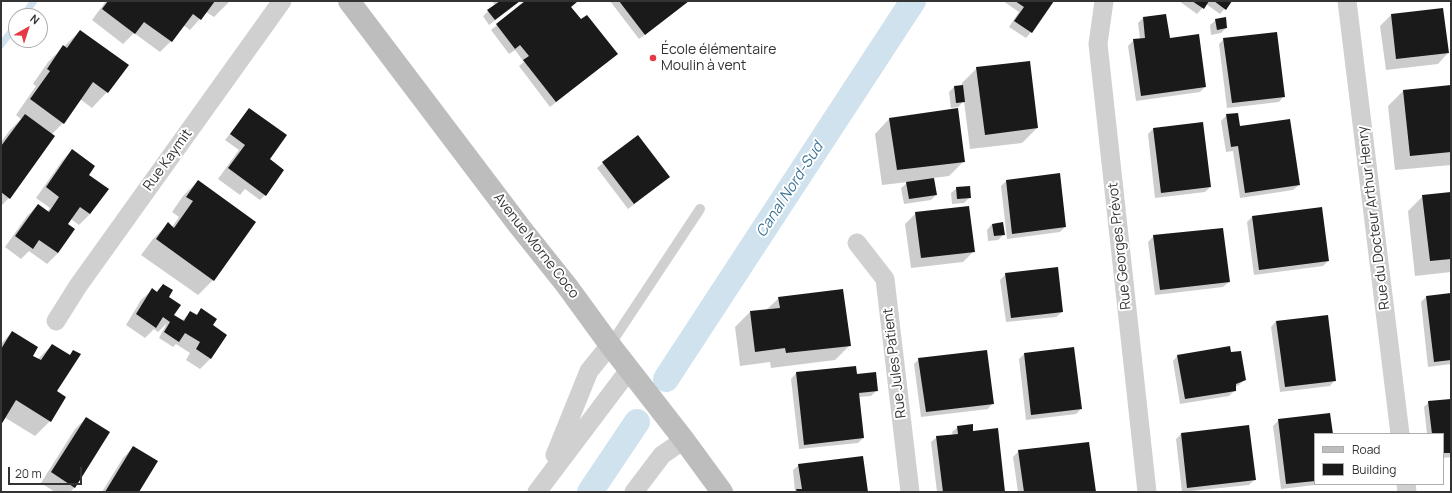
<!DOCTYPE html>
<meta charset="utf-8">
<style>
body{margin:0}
#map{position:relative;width:1452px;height:493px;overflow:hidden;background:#fff;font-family:Manrope,sans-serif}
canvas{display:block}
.frame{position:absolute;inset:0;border:2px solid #333;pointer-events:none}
.legend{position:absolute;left:1314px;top:433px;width:130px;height:52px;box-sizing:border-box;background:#fff;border:1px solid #adadad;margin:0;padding:5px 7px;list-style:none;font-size:12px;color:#333}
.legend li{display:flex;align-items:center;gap:8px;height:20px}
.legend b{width:20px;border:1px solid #adadad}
.north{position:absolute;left:8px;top:8px;width:40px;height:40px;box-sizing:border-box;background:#fff;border:1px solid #adadad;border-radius:50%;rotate:39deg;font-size:11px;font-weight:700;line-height:16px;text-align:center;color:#333}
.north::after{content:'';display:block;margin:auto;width:14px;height:18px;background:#e63946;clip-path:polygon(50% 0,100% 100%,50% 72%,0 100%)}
.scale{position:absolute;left:8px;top:467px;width:74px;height:18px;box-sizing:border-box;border:2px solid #333;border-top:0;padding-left:5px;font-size:12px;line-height:14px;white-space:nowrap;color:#333;-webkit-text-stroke:3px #fff;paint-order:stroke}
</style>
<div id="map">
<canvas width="1452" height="493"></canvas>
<div class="frame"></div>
<ul class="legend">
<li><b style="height:5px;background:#bdbdbd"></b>Road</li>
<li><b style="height:11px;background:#1a1a1a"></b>Building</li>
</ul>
<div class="north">N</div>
<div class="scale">20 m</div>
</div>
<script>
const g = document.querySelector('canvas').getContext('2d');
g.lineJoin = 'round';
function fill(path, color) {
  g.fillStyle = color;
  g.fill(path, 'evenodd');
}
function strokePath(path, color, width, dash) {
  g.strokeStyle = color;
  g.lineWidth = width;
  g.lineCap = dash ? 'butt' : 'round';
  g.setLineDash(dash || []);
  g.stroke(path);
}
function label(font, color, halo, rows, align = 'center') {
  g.font = font + ' Manrope,sans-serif';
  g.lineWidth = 4;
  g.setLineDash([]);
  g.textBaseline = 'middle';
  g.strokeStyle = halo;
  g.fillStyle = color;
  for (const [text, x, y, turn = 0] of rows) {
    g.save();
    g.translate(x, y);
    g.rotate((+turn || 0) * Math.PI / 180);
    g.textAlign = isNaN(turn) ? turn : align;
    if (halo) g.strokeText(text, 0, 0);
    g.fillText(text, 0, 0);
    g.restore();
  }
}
fill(new Path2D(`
 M106 1H230L214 17 206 12 190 30 183 25 171 41 160 52 134 33 123 44 92 20Z
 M492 1H520L489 25 483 16 495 5Z
 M527 1H575L576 2 571 7 611 59 550 107 519 66 524 62 515 50 509 54 491 30Z
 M610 1H689L639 39Z
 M1003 1H1052L1031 32 1026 38 1009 27 1019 12Z
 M1179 1H1231L1220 14 1206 4 1197 14Z
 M1165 15 1169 39 1205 87 1200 92 1136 101 1128 46 1134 40 1140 39 1138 23 1143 18Z
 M1391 15 1448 53 1438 64 1386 70 1380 26Z
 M1216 20 1226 28 1221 33 1211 35 1210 25Z
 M80 31 107 92 92 108 80 99 63 123 51 135 54 136 9 198 1 206V142L10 130 21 119 16 115 36 86 33 84 48 62Z
 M1224 39 1284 96 1279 102 1227 108 1219 44Z
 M977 68 1037 128 1022 143 970 149 964 101 958 107 951 108 949 92 954 87 962 86V83Z
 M1451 86V165L1395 170 1388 106 1403 91Z
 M249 109 268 159 265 195 260 200 245 189 240 195 218 179 239 150 225 140Z
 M1227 115 1299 185 1293 190 1240 198 1233 151 1226 152 1221 121Z
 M890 118 964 161 949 176 933 178 936 195 931 200 904 204 901 188 908 182 882 185 875 134Z
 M1153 129 1210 187 1205 192 1155 198 1148 134Z
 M637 136 663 182 628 209 597 168Z
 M72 150 87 175 107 189 90 214 79 225 71 219 67 224 74 229 58 253 47 264 29 251 21 259 5 247 27 216 38 205 47 212 50 208 36 198 62 161Z
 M1059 174 1065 227 1060 232 1007 239 1001 186 1006 181Z
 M198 181 213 280 198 295 141 255 153 239 168 224 172 227 179 217 172 212 183 196Z
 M957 188 970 197 964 203 952 204 951 193Z
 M1451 193V272L1415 276 1408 211 1423 196Z
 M916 213 974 251 963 262 911 268 905 224Z
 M1252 217 1328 261 1323 266 1254 275 1247 222Z
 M992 224 1004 234 998 240 988 241 987 230Z
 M1154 236 1229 282 1223 287 1155 295 1148 242Z
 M1006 274 1062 312 1056 317 1006 322 1000 280Z
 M163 285 173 315 182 321 190 312 195 316 201 310 211 325V358L200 369 186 360 190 353 176 344 173 347 159 338 167 323 158 332 154 329 145 338 126 325 141 300 152 290 156 292Z
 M1451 294V364L1428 367 1421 302 1426 297Z
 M779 298 850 345 835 360 771 368 770 362 740 366 735 327 750 312 766 310Z
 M1276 321 1335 380 1330 386 1280 392 1271 327Z
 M12 332 32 356 38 359 52 345 69 356 74 351 56 391 50 421 35 436 4 417 1 423V344Z
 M1231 353 1245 379 1239 385 1235 387V390L1229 396 1180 404 1173 361 1178 355Z
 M1024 354 1081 409 1076 414 1026 420 1019 359Z
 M919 359 993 403 988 409 921 417 914 364Z
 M796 373 856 375 877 390 871 396 859 397 863 438 858 443 799 449 791 379Z
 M1451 400V457L1443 458V434H1427L1424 407 1429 402Z
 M86 418 75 487 70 492H55L41 483 75 429Z
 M1279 420 1332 434H1315V484H1323L1281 489 1273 426Z
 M958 427 973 432 1004 492H937L931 442 937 437 953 435 952 432Z
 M1181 434 1254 480 1249 485 1182 492 1176 439Z
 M133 447 137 492H102L123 458Z
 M1019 451 1095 492H1018L1013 457Z
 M799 465 867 492H795L793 470Z`), '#0003');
strokePath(new Path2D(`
 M23 16 34 1
 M1 45 16 25`), '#cfe2ee', 7);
strokePath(new Path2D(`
 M666 379 913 1
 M590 492 637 422`), '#cfe2ee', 26);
fill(new Path2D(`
 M108 1H215L201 20 193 14 172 42 144 22 135 34 102 9Z
 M500 1H520L495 20 487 10Z
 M525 1H576L577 2 571 7 581 19 587 15 618 54 556 102 523 60 529 56 520 45 515 49 496 24Z
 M619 1H689L645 35Z
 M1015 1H1054L1032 33 1014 21 1024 7Z
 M1192 1H1209L1204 9Z
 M1214 1H1232L1226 10Z
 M1443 8 1449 53 1396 59 1391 14Z
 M1166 14 1170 38 1199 34 1206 87 1141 96 1133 39 1145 38 1143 17Z
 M1226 17 1227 28 1217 30 1215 19Z
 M80 30 129 65 108 93 93 82 64 124 30 99 50 71 47 69 63 45 67 48Z
 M1277 32 1285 97 1232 103 1223 38Z
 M1030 61 1038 128 985 135 976 67Z
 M963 85 965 102 956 103 954 86Z
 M1451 85V152L1410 156 1403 90Z
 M249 108 287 135 270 159 284 170 266 196 228 168 245 145 230 134Z
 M958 108 965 162 897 170 889 118Z
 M1238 113 1240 126 1290 119 1300 185 1245 193 1238 146 1231 147 1226 114Z
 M25 114 55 136 10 199 1 192V146Z
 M1203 122 1211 187 1161 193 1153 128Z
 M638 135 670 177 634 204 602 162Z
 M72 149 95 166 89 175 109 189 90 214 80 207 68 224 75 229 58 253 39 240 33 249 15 236 38 204 49 212 59 197 46 187Z
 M1060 173 1066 227 1012 234 1006 180Z
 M934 178 937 195 909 199 906 182Z
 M198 180 256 222 214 281 156 239 168 222 174 228 193 201 186 197Z
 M970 186 971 198 957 199 956 187Z
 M1451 192V259L1430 261 1422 195Z
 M969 206 975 252 921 258 915 212Z
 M1322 207 1329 261 1259 270 1252 216Z
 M1003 222 1005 235 994 236 992 224Z
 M1223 228 1230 282 1160 290 1153 235Z
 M1058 267 1063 312 1011 318 1005 273Z
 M163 284 173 290 169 297 181 305 174 315 184 321 190 311 197 315 201 308 217 319 213 325 227 335 211 359 196 349 200 342 185 333 179 342 164 332 170 322 163 317 156 328 136 314 152 288 157 292Z
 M843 289 851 346 786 353 785 348 755 352 750 311 780 308 778 297Z
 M1451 293V360L1434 362 1426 296Z
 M1328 315 1336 381 1285 387 1276 321Z
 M12 331 38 347 33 356 41 360 52 344 70 355 73 350 81 354 57 391 66 397 51 422 16 400 1 425V349Z
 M1230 346 1231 352 1241 351 1246 380 1236 384V391L1185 399 1177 355Z
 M1074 347 1082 409 1031 415 1024 353Z
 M987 350 994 404 926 412 918 358Z
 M856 366 857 374 876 372 878 391 859 393 864 438 804 445 796 372Z
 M1451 399V453H1443V434H1432L1428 401Z
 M1330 413 1333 434H1315V481L1286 484 1278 419Z
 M86 417 110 432 75 488 51 472Z
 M973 424V431L998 428 1005 492H943L936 436 958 434 957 426Z
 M1249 425 1256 480 1187 488 1181 433Z
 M1089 442 1096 492H1024L1018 450Z
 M133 446 158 461 139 492H105Z
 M863 456 868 492H797L796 489H802L798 464Z`), '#1a1a1a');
strokePath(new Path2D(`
 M610 345 700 209`), '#d0d0d0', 10);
strokePath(new Path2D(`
 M1104 1 1098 44 1147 492
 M1347 1 1400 434
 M857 243 885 279 910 492
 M56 321 78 286 282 1
 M555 455 589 371 610 345
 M1406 484 1407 492
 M537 492 629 370
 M634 492 662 455 684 440`), '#d0d0d0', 19);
strokePath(new Path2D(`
 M349 1 520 227 567 286 610 345 684 440 722 492`), '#bdbdbd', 22);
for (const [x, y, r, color] of [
 [653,58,4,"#e63946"]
]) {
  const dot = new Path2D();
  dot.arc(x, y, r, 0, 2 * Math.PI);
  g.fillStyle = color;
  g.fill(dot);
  strokePath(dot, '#fff', 1.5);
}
label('14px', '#333', '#fff', [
 ["École élémentaire",661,50],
 ["Moulin à vent",661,66]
], 'left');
label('14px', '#333', '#fff', [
 ["Rue Kaymit",168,160,-54],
 ["Rue du Docteur Arthur Henry",1374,218,-97],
 ["Avenue Morne Coco",536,246,52],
 ["Rue Georges Prévot",1120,246,-96],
 ["Rue Jules Patient",895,363,-97]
]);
label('italic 15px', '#3f7597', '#fff', [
 ["Canal Nord-Sud",790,190,-57]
]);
</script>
